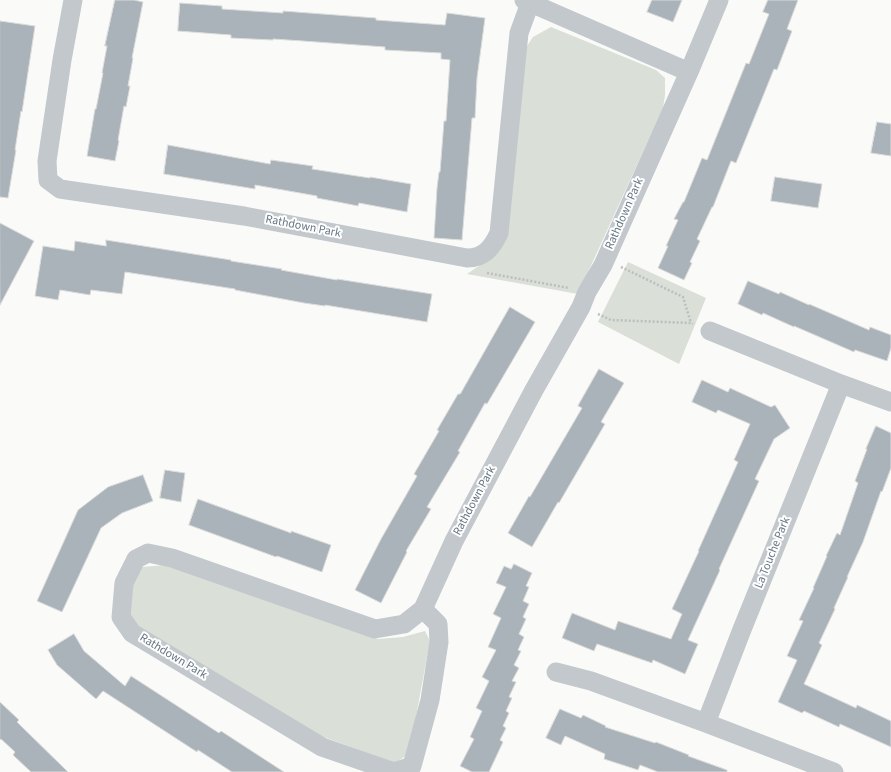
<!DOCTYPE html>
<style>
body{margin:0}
canvas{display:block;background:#fafaf8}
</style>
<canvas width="891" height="772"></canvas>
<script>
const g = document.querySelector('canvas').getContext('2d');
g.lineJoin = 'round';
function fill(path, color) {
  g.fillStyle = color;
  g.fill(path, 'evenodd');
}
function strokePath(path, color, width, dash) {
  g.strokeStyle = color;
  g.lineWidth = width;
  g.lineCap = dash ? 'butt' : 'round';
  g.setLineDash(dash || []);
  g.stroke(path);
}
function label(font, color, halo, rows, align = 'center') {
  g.font = font + ' "Source Sans 3",sans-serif';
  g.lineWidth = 4;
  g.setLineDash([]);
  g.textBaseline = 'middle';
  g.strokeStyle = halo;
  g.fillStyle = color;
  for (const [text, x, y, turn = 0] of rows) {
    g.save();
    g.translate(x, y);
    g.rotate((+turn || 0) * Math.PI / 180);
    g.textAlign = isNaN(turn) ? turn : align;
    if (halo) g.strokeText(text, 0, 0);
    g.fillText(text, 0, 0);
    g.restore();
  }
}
fill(new Path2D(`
 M551 27 656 70 665 78V95L663 108 578 294 467 274 483 263 505 242 523 52 533 37Z
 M628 262 706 298 679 364 598 322Z
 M165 565 378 639 403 637 425 631 430 641 409 754 395 763 321 736 138 626 125 609 129 584 142 567Z`), '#dadfd7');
const building = new Path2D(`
 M115 0H134L143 2 132 58H133L128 86H130L126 107 124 106 118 140 119 141 115 161 87 156 95 109H96L103 73H102L107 46H105Z
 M652 0H682L673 22 647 12Z
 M768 0H798L787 29 792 31 777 70 774 69 736 163 731 161 713 207H712L697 239 700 241 690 262 692 263 684 280 658 268 668 246H666L678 220 674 219 683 202H684L702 158 707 160 746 63 749 64 769 14 763 12Z
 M180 3 222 6V9L283 13V11L376 18V20L445 25 447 13 485 18 477 78 475 118H472L462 240 434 238 437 188 439 172H440L444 121H446L450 60 441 59V53L385 50V47L303 41 273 39V40L231 38V35L178 31Z
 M0 21 35 26 22 112 21 111 15 150H16L8 198 0 197Z
 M877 122 891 124V156L871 153Z
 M168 145 270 164 271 160 313 166 312 169 370 178V177L411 184 407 212 359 203 358 206 338 202 317 198V196L255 185V189L164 174Z
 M775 177 822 184 818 208 771 201Z
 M0 223 34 241 0 305Z
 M106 240 231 260V261L282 269 281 270 337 280V279L432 294 427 322 325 305V306L304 303 235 290V289L125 272 122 294 91 290 90 295 60 290 58 300 35 296 43 246 74 251 75 241 106 246Z
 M748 281 779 294 780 292 809 305V304L869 330 870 327 891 335V348L887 361 855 350 854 352 794 326V327L763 313 762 315 738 304Z
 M510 307 535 322 487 404 485 403 458 451 460 452 427 507 431 509 406 551 407 552 381 603 355 590 381 539 417 476 414 474 439 431 437 430 458 394H460Z
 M599 369 624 383 601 422 605 424 559 503 558 502 532 547 508 533 529 496 530 497 582 408 578 406Z
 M702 380 728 392 730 388 771 407 775 405 790 428 774 439 755 479 759 481 719 569 720 570 688 640 698 644 685 674 653 660 652 663 597 644 594 651 562 638 572 613 615 630 618 621 671 639 682 614 672 609 699 551H698L738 462 734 460 750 424 718 410 716 413 692 402Z
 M876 426 891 433V468L882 492 881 491 863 542 847 577H848L834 608 835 609 819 643 822 645 804 684 856 708 857 705 891 721V747L840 724 839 727 804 711 802 713 778 702 797 660 787 656 803 621 799 620 814 588H813L827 556H826L837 533 840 535 858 483 855 481 867 449H866Z
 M165 470 185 473 181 502 160 498Z
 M143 475 153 501 122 513 101 528 62 612 37 601 78 510 108 487Z
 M198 499 291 533V531L331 545 322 572 277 556 276 557 189 525Z
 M514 564 532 573 526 586 529 587 523 601 529 604 523 617 526 619 519 634 524 637 518 650 521 651 514 665 519 668 512 681 516 682 509 697 512 698 506 711 509 713 503 726 506 728 500 740 503 742 489 772H472L460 766 474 739 470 737 482 711 476 708 489 681 482 677 496 650 488 647 501 618 493 614 506 587 496 583 504 566 511 569Z
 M74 634 84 651 125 686 131 676 219 733 221 731 284 772H232L198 750 197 752 103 691 96 699 57 665 48 650Z
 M0 702 19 720 17 722 68 772H31L13 755 15 752 1 739 0 740Z
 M560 709 581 718 583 715 606 726 605 727 655 743 656 742 689 755 688 756 727 770V772H658L640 765 638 770 604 759 605 754 565 736 561 745 546 738Z`);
fill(building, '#aab3b9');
strokePath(building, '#dcdcda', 1);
strokePath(new Path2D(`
 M621 267 683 297 691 323
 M487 273 569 288
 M598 314 611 320 691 323 693 324`), '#bbbfc2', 2.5, [2, 2]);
strokePath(new Path2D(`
 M73 0 62 60 47 161 48 180 60 189 244 216 467 258C484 258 492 248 499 233L519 33 530 3
 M524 0 689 72
 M710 331 841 384 891 402
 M423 609 404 624 375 629 172 558 148 553 136 559 124 583 121 617 132 633 322 747 394 772 412 766 430 700 439 642 438 624 423 609 454 541 534 390 581 307 587 292 603 265 689 72 719 0
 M556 672 591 681 706 723 834 772
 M706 723 741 632 841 384`), '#c3c8cc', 19);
label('12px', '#657683', '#fff', [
 ["Rathdown Park",625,214,-66],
 ["Rathdown Park",303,227,11],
 ["Rathdown Park",475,501,-62],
 ["La Touche Park",773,553,-68],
 ["Rathdown Park",173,657,31]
]);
</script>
